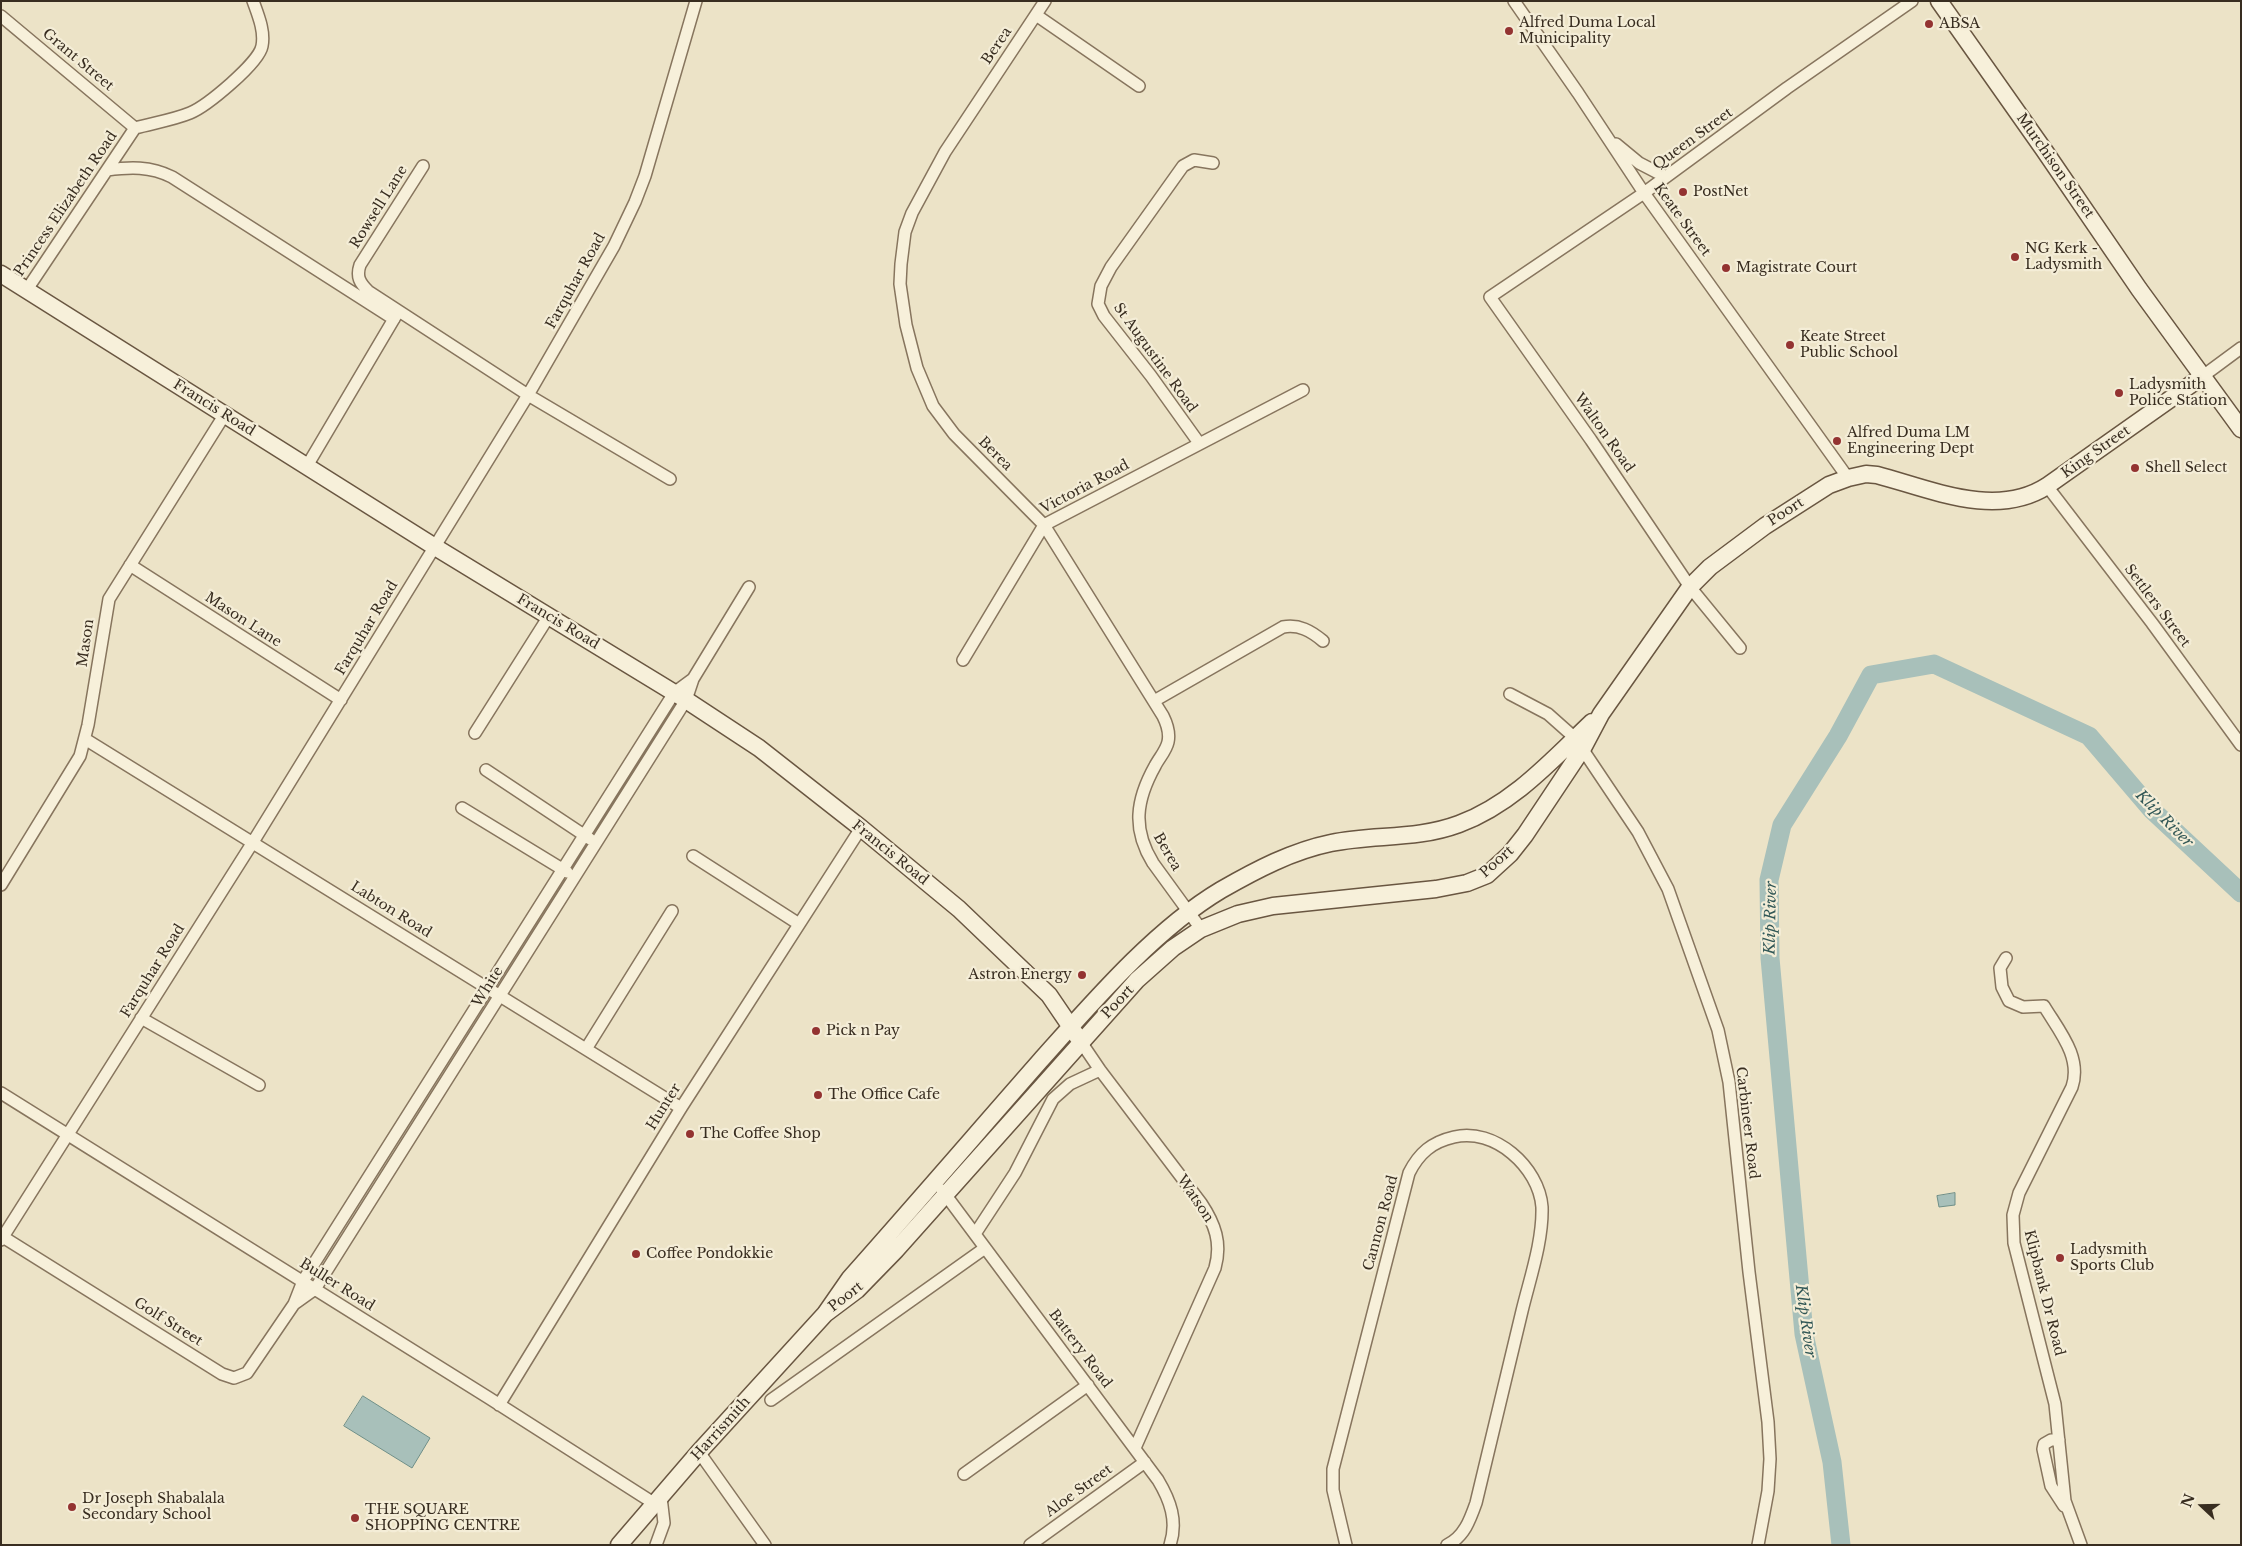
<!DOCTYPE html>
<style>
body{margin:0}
#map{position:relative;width:2242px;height:1546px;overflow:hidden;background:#ece3c7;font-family:"Libre Baskerville",serif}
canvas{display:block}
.frame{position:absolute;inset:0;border:2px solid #382d20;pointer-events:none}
.north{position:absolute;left:2177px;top:1481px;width:50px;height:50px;-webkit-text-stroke:4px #f4edd7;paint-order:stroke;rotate:291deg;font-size:14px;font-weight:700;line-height:20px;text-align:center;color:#382d20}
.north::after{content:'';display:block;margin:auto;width:18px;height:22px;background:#382d20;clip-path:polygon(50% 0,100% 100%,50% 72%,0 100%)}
</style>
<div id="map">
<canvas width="2242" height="1546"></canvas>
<div class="frame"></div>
<div class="north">N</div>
</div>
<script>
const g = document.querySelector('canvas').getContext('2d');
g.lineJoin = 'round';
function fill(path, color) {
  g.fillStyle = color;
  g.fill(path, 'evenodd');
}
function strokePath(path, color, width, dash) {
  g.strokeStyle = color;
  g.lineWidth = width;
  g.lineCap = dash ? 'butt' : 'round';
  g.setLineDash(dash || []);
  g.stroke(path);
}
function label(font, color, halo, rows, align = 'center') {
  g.font = font + ' "Libre Baskerville",serif';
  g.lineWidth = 4.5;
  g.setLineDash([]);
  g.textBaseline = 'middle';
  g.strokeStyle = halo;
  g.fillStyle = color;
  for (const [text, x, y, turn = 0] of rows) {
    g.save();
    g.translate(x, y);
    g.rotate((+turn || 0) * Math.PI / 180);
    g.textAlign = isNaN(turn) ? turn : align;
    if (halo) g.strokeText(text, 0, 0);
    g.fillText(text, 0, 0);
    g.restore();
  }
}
const water = new Path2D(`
 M1955 1193V1205L1939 1207 1937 1196Z
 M363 1396 430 1438 412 1468 344 1426Z`);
fill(water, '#a8c0ba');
strokePath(water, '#6f8f88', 1);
strokePath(new Path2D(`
 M1841 1545 1832 1462 1804 1334 1770 958 1769 880 1782 825 1838 736 1871 675 1934 664 2089 736 2152 810 2241 893`), '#a8c0ba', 19);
const street = new Path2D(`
 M1045 1 945 152 912 213 905 232 901 264 900 284 906 325 917 368 933 406 954 434 1044 525 1163 716C1167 724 1170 733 1168 742 1166 751 1159 758 1155 766 1136 800 1132 829 1153 863L1201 929
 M1514 1 1578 93 1644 193 1848 478
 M1036 15 1139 86
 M1 16 135 128
 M1616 144 1639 163 1666 177
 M423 166 360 265C356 277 360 283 368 291L528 395 670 479
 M107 170C130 167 150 166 172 177L394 319
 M26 291 135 128C153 123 173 120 190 113 207 106 259 63 262 46 265 31 258 15 253 1
 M2203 376 2241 348
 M1199 443 1151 376 1104 316 1098 304 1101 286 1111 267 1183 166 1194 160 1213 163
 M307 466 398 312
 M2047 486 2152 623 2241 745
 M130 565 341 700
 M1740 648 1690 587 1591 440 1490 297 1644 193 1787 88 1912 1
 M963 660 1044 525 1303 390
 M1510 694 1548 714 1575 738 1638 832 1668 889 1718 1030 1729 1082 1749 1272 1768 1422 1770 1459 1768 1491 1758 1545
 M1154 701 1283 627C1299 624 1311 631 1323 641
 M475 733 549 616
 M85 739 681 1108
 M486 770 590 839
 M462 808 567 872
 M693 856 799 924
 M1 885 80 756 88 725 109 599 225 414
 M2006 958 2000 968 2002 987 2009 1001 2023 1007 2044 1006C2059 1031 2082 1057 2072 1087L2019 1193 2013 1215 2014 1243 2055 1404 2065 1501 2081 1545
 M141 1018 259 1085
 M1081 1042 1100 1070 1201 1203C1215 1224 1222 1243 1215 1268L1135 1448
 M586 1049 672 911
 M1 1093 489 1398 655 1504
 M942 1190 1158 1480C1170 1500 1178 1521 1170 1545
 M975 1234 1015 1173 1053 1099 1070 1084 1100 1070
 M3 1237 222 1374 234 1378 247 1373 294 1304 303 1281 674 693 693 679
 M1 1240 253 842 528 395 614 246 635 202 645 176 696 1
 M294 1304 315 1289 686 700 693 679 749 587
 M771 1400 985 1248
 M499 1405 681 1108 861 828
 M2059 1440H2051L2044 1444 2043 1449 2051 1486 2064 1506
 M699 1452 765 1545
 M964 1474 1088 1385
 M656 1545 664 1523 661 1497
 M1030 1545 1145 1462
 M1346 1545 1333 1490V1469L1409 1173C1419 1153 1432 1142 1454 1137 1494 1127 1539 1167 1542 1207 1543 1241 1530 1278 1522 1311 1507 1375 1491 1439 1476 1503 1470 1520 1464 1537 1447 1545`);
const secondary = new Path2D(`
 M1939 1 2044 150 2139 289 2241 429
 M1 274 435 547 686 700 759 748 861 828 959 909 1049 995 1081 1042
 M825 1314 857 1290 896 1250 1137 980 1173 948 1201 929 1238 914 1273 906 1436 889 1467 883 1487 875 1510 854 1525 835 1583 748 1601 714 1690 587 1710 567 1765 526 1829 485 1848 478 1866 474 1877 475C1930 489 1996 519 2047 486L2203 376
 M619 1545 699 1452 825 1314 850 1278C914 1206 976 1134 1040 1061 1092 1003 1154 930 1221 890 1256 870 1292 851 1331 843 1375 834 1416 840 1459 824 1513 804 1552 760 1592 722`);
strokePath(street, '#87755e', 14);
strokePath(secondary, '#695641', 19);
strokePath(street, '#f7f0da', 11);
strokePath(secondary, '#f7f0da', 16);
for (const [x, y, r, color] of [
 [1929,24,5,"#933331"],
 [1509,31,5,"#933331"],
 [1683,192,5,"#933331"],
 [2015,257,5,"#933331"],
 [1726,268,5,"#933331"],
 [1790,345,5,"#933331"],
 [2119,393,5,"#933331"],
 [1837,441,5,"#933331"],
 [2135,468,5,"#933331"],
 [1082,975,5,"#933331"],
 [816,1031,5,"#933331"],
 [818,1095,5,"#933331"],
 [690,1134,5,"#933331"],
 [636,1254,5,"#933331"],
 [2060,1258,5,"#933331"],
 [72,1507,5,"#933331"],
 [355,1518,5,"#933331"]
]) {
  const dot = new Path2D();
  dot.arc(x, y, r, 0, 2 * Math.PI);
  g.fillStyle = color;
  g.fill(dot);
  strokePath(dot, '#f4edd7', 2);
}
label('14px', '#382d20', '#f4edd7', [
 ["Alfred Duma Local",1519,23],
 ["Municipality",1519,39],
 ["ABSA",1939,24],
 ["PostNet",1693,192],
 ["NG Kerk -",2025,249],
 ["Ladysmith",2025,265],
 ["Magistrate Court",1736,268],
 ["Keate Street",1800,337],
 ["Public School",1800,353],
 ["Ladysmith",2129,385],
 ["Police Station",2129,401],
 ["Alfred Duma LM",1847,433],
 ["Engineering Dept",1847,449],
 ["Shell Select",2145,468],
 ["Astron Energy",1072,975,"right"],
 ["Pick n Pay",826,1031],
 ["The Office Cafe",828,1095],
 ["The Coffee Shop",700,1134],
 ["Ladysmith",2070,1250],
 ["Sports Club",2070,1266],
 ["Coffee Pondokkie",646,1254],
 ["Dr Joseph Shabalala",82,1499],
 ["Secondary School",82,1515],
 ["THE SQUARE",365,1510],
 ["SHOPPING CENTRE",365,1526]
], 'left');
label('14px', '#382d20', '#f4edd7', [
 ["Berea",997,46,-56],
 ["Grant Street",78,60,40],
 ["Queen Street",1693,139,-36],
 ["Murchison Street",2055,166,55],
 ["Princess Elizabeth Road",66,204,-56],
 ["Rowsell Lane",379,207,-58],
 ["Keate Street",1682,220,54],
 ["Farquhar Road",576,281,-61],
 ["St Augustine Road",1155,358,54],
 ["Francis Road",214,408,32],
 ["Walton Road",1604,433,55],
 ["King Street",2096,452,-35],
 ["Berea",995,454,45],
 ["Victoria Road",1085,487,-28],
 ["Poort",1786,512,-33],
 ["Settlers Street",2157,606,53],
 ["Mason Lane",243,620,33],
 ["Francis Road",558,622,31],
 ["Farquhar Road",367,628,-59],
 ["Mason",86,643,-82],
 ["Berea",1167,852,60],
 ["Francis Road",890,853,39],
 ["Poort",1497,862,-42],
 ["Labton Road",391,910,32],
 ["Farquhar Road",153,971,-58],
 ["White",488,987,-58],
 ["Poort",1118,1002,-47],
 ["Hunter",664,1107,-58],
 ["Carbineer Road",1747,1123,83],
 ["Watson",1195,1199,56],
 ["Cannon Road",1381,1223,-75],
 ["Buller Road",337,1285,32],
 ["Klipbank Dr Road",2044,1293,76],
 ["Poort",846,1297,-38],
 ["Golf Street",168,1322,32],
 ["Battery Road",1080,1349,53],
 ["Harrismith",721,1429,-48],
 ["Aloe Street",1079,1491,-36]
]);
label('italic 15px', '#315756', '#f4edd7', [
 ["Klip River",2164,819,45],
 ["Klip River",1771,918,-89],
 ["Klip River",1805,1321,82]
]);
</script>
